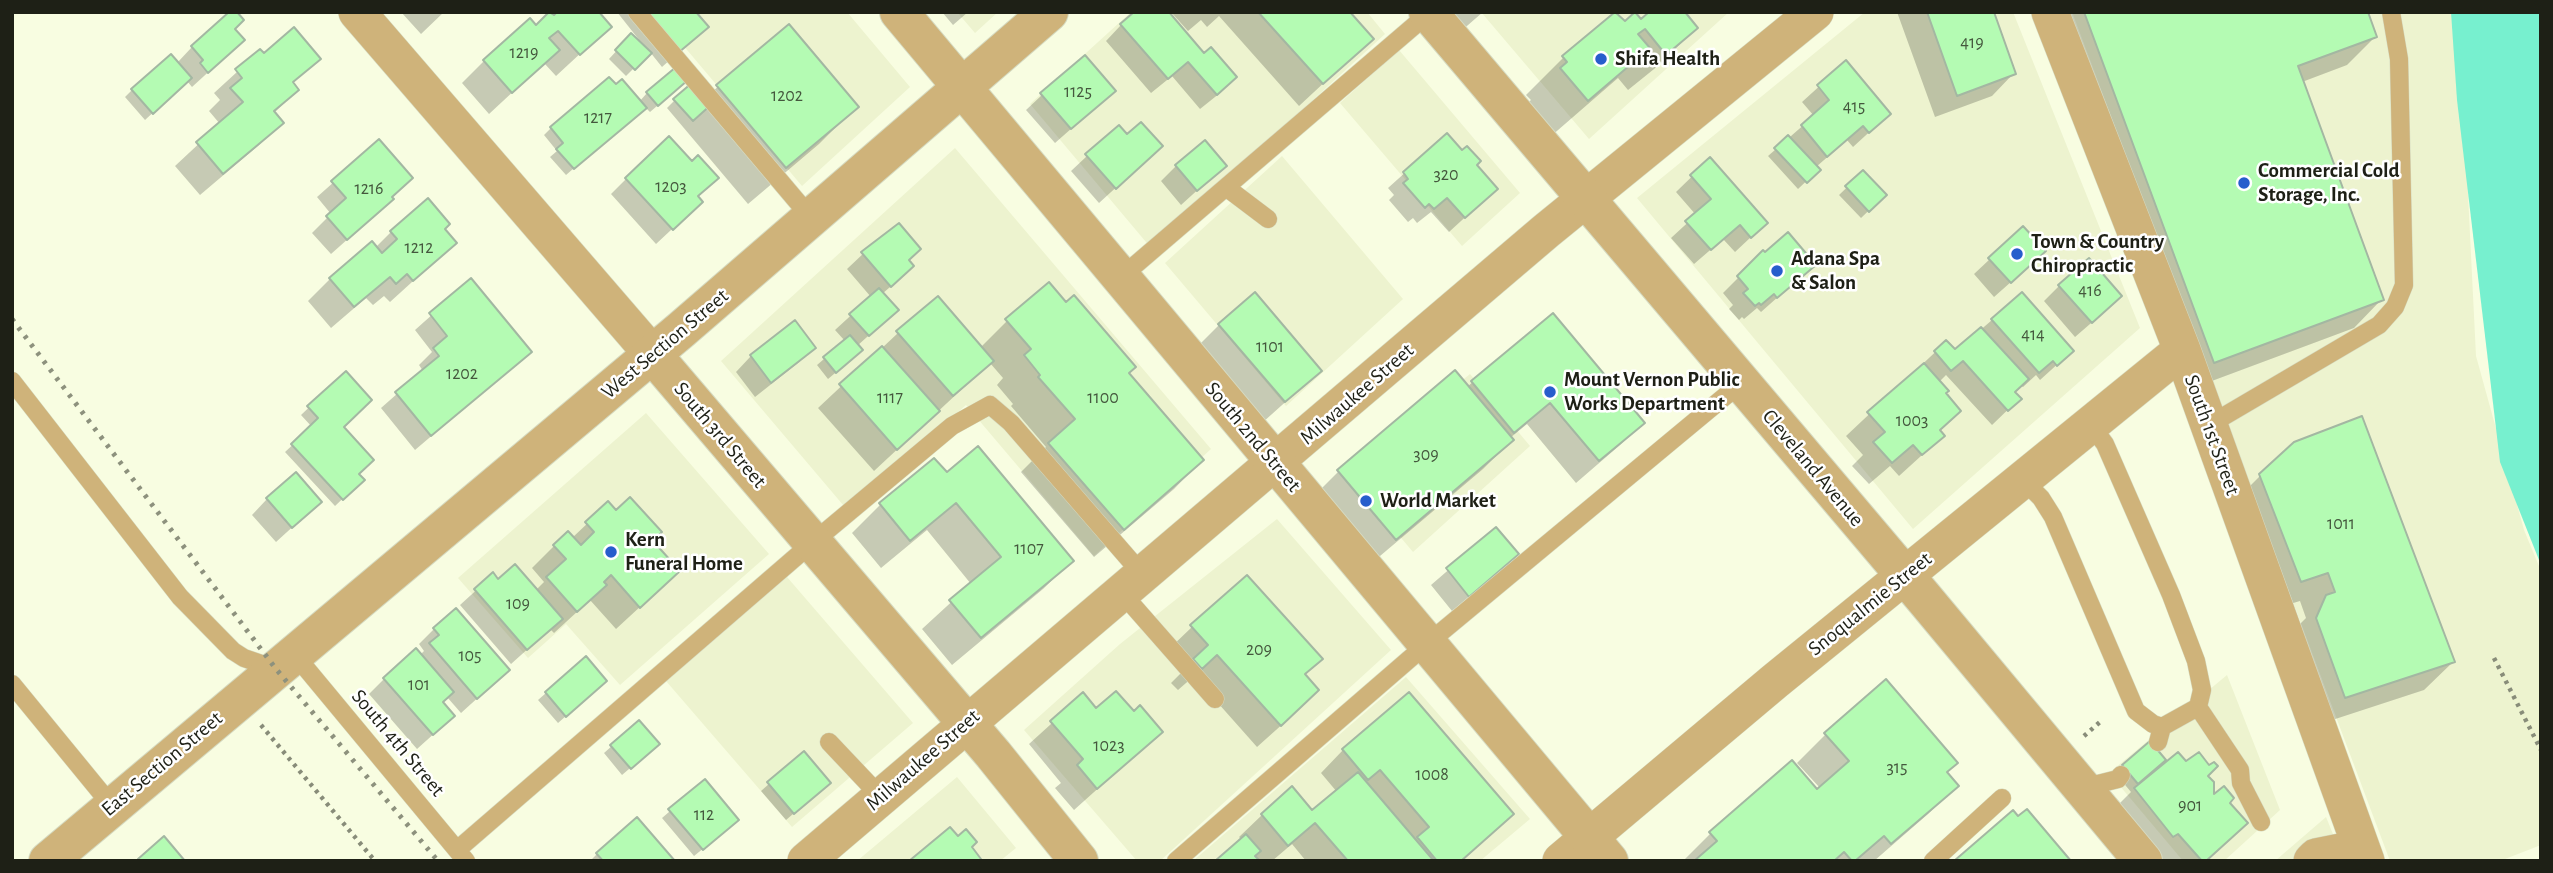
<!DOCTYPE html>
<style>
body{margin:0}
#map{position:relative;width:2553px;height:873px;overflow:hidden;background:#f8fde1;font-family:"Alegreya Sans",sans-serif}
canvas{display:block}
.frame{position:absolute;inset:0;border:14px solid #1e2016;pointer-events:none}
</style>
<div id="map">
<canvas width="2553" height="873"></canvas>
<div class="frame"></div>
</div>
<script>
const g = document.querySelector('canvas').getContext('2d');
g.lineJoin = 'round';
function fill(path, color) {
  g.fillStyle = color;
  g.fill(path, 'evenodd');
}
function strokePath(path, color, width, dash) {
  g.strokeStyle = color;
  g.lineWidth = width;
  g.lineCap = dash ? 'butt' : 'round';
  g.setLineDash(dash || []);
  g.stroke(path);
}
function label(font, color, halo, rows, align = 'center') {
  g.font = font + ' "Alegreya Sans",sans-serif';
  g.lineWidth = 5;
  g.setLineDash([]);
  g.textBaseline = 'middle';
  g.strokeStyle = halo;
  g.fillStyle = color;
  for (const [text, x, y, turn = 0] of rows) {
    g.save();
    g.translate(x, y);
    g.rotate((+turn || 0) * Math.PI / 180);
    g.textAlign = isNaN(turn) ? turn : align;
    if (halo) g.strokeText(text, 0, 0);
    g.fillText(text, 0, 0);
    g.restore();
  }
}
fill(new Path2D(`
 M655 12H847L910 87 802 186Z
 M957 12H998L975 33Z
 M1131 12H1367L1385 34 1151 248 1030 104Z
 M1481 12H1729L1589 139Z
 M1865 12H2013L2140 328 1913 529 1637 198Z
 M2072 12H2459L2476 356 2524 530 2541 571V845L2500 861H2390Z
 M1399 50 1520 193 1462 246 1340 103Z
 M955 148 1211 449 1094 556 966 405 849 512 721 361Z
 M1282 156 1403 299 1286 406 1165 263Z
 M1470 374 1530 446 1413 552 1347 474Z
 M646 413 769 554 620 685 566 624 528 658 458 578Z
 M1277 519 1391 650 1160 861H1137L1024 730 1120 644Z
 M787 577 913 723 792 827 666 681Z
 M2227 675 2280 810 2224 861H2183L2109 773Z
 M1406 677 1530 819 1480 861H1193Z
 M957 777 1016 848 1000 861H857Z
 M2326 817 2344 861H2275Z`), '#edf3cf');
fill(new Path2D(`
 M2451 12H2541V565L2500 462 2457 100Z`), '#77f0cf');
fill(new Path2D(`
 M401 12H444L421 34Z
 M617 12H694L707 27 662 67 650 52 626 76 609 59 631 35 638 42 640 41Z
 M942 12H968L953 25Z
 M1153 12 1220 93 1200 109 1172 76 1151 93 1106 41 1121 25Z
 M1171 12H1347L1371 39 1299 106 1219 16 1207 27 1201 20 1188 31Z
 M1443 12H1483L1460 32Z
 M1897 12H1992L2014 73 1992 96 1935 117Z
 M2045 12H2366L2375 37 2347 65 2302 82 2382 299 2354 328 2185 391Z
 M1617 13 1625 23 1696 28 1659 65 1628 90 1618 78 1550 137 1524 106 1531 100 1526 95 1563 58Z
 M554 17 609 27 556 76 544 63 489 114 462 83 484 61Z
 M788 26 856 107 819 144 748 204 667 108 675 100 705 98Z
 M233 29 227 55 192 87 187 81 145 120 125 97 132 90 177 63 192 47Z
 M260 51 264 56 318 59 292 84 297 90 274 113 282 122 259 145 200 195 175 166 220 124 209 111 220 100 214 93Z
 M1846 62 1889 114 1853 147 1847 140 1816 167 1818 170 1798 189 1768 156 1814 116 1802 102Z
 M678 88 650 112 645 107 566 175 550 157 557 151 544 135 551 128 639 102 647 93Z
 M1114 91 1055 143 1026 110 1042 95Z
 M1118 127 1145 161 1099 203 1071 171Z
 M1447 135 1496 189 1449 232 1431 212 1417 223 1413 218 1408 222 1389 200 1394 195 1388 188Z
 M379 142 390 198 376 214 331 254 312 233 331 214 317 197Z
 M1710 159 1766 223 1735 252 1723 239 1694 264 1671 238 1696 215 1676 192Z
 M1176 166H1224L1181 205 1161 181Z
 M1863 172 1885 195 1861 218 1839 195Z
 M626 179 696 197 685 217 656 244 611 194Z
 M443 229 455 243 390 302 384 296 373 305 366 298 331 328 308 301 330 279 375 248 391 232Z
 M883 235 907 260 897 281 882 294 897 310 857 346 853 358 828 379 817 365 845 341 835 330 871 297 847 269Z
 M1990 259 2029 266 1994 297 1974 274Z
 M1814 265 1761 312 1757 308 1744 319 1742 317 1739 320 1729 309 1733 305 1723 293 1740 276Z
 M471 280 530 352 415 450 381 408 423 371 419 365 432 352 415 330Z
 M2059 286 2105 311 2075 337 2044 301Z
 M1552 315 1643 423 1620 445 1576 483 1527 424 1510 438 1512 440 1483 469 1367 567 1310 500 1338 472 1455 373 1467 387Z
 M1992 320 2072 351 2040 380 2036 375 2023 387 2020 385 2013 392 2019 399 1992 425 1946 375 1939 382 1943 393 1938 431 1943 436 1899 476 1890 466 1869 484 1852 466 1863 455 1846 436 1946 342 1955 352Z
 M1007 321 1127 374 1202 460 1174 489 1094 557 1021 472 1046 447 1011 406 1013 404 997 385 1003 378 990 363 874 471 818 408 898 333 980 348Z
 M1219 325 1320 371 1262 423 1197 347Z
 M814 348 798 363 755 397 736 372 751 356Z
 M345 373 341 427 357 474 355 487 335 506 285 452 312 427 301 415Z
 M934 460 947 475 1072 561 1043 589 952 665 922 629 971 584 927 530 881 568 852 533 880 505Z
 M2261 475 2453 662 2424 690 2317 725 2298 626 2306 618 2300 601 2273 609 2232 504Z
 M267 499 320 502 276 542 252 515Z
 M608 504 651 541 655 593 616 629 590 600 554 633 550 629 511 664 460 605 493 575 498 581 536 590 544 582 532 568 554 546 572 538Z
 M1496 529 1502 569 1452 611 1431 585Z
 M1192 627 1320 659 1304 676 1295 713 1257 747 1194 676 1178 690 1171 683 1186 668 1169 649Z
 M434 629 492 685 461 713 447 697 441 703 437 731 417 749 369 694 384 679 420 655 424 651 419 644Z
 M598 688 558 723 538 700 546 693Z
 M1083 695 1096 711 1133 713 1161 732 1074 810 1055 788 1061 783 1029 744Z
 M639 722 650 751 622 775 604 753Z
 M1826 734 1945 773 1956 786 1928 814 1874 861H1683L1711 833 1820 788 1797 763Z
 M2150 744 2157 771 2186 764 2206 776 2212 798 2228 803 2246 823 2206 861H2159L2112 811 2131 792 2116 774Z
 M1343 750 1512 814 1462 861H1306L1292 844 1272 861H1218L1242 840 1239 837 1262 815 1292 789 1312 813 1337 792 1321 773Z
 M804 753 821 790 786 820 761 791Z
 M705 781 730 827 694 856 662 818Z
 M637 819 673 861H590L597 854Z`), '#0003');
const building = new Path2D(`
 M229 12H237L244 20 235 29 245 40 208 73 200 63 203 60 191 46Z
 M549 12 554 15 557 12H599L612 27 580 55 558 31 549 38 560 50 512 93 483 60 530 18 536 25Z
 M645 12H696L709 27 678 53Z
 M1134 12H1169L1204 53 1211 47 1237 77 1217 95 1188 62 1168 79 1120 24Z
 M1258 12H1350L1374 39 1323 84Z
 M1615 12 1625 21 1635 12 1641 19 1649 12H1685L1698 28 1666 55 1645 29 1638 34 1650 48 1588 101 1560 68 1567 62 1562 56Z
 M1927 12H1994L2016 74 1957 96Z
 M2084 12H2368L2377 37 2298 66 2384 300 2214 363Z
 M789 24 859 107 786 168 716 85Z
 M294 27 321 59 293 82 299 90 274 111 284 123 223 174 196 142 243 102 230 88 242 78 235 69 260 49 264 53Z
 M631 33 652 53 635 70 615 50Z
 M171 54 192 78 153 114 131 89Z
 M1085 55 1116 91 1071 129 1040 93Z
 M1846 60 1891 114 1869 133 1863 126 1827 157 1801 125 1829 100 1817 85Z
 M676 67 688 80 658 106 646 92Z
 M609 77 616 84 622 79 647 108 574 169 556 149 563 143 550 127Z
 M693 82 713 103 693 121 673 99Z
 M1141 122 1163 146 1116 189 1085 154 1119 125 1127 134Z
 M1447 133 1462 150 1467 146 1481 161 1477 165 1498 189 1465 218 1447 198 1434 209 1429 204 1425 208 1403 183 1408 179 1403 172Z
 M1788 135 1821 170 1807 183 1774 148Z
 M669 136 692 161 698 155 719 178 698 196 703 202 673 230 625 178Z
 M379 139 413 178 392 197 394 199 347 240 326 216 346 198 331 181Z
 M1205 140 1227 166 1197 191 1175 165Z
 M1710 157 1768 223 1751 238 1740 225 1711 250 1685 221 1711 199 1690 175Z
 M1863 170 1887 195 1869 212 1845 186Z
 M428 198 450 224 445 229 457 243 413 281 407 274 396 284 390 277 354 307 329 278 372 241 382 253 397 239 390 231Z
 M899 223 921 249 909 260 914 266 891 287 861 252Z
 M2023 226 2046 251 2011 283 1988 258Z
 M1788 232 1816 265 1777 298 1774 294 1761 305 1759 303 1755 306 1743 293 1748 289 1737 276 1763 250 1765 252Z
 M2089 258 2122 296 2092 323 2058 285Z
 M471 278 532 352 431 436 395 392 439 356 433 348 447 336 429 313Z
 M1049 282 1066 302 1074 295 1136 367 1129 373 1204 460 1124 530 1048 443 1075 419 1038 377 1040 375 1024 355 1031 349 1005 319Z
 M879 288 899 310 869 336 849 314Z
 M1255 292 1322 371 1285 402 1218 324Z
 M2022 292 2074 351 2057 366 2053 361 2039 373 1991 319Z
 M938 296 994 361 953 396 896 331Z
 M1553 313 1645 423 1599 461 1550 403 1514 433 1471 381Z
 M795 320 816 348 771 383 750 355Z
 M1981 327 2029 379 2015 392 2022 399 2008 411 1963 361 1951 371 1934 351 1946 340 1955 349Z
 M850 335 863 350 836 373 823 357Z
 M882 346 940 411 897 450 839 384Z
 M1924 363 1949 391 1946 393 1961 411 1940 430 1945 436 1922 455 1913 445 1892 463 1873 442 1885 432 1867 412Z
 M1455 370 1514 440 1396 540 1337 470Z
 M346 371 372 400 344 427 374 460 359 474 365 480 343 500 291 444 318 418 307 406Z
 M2362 416 2455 662 2345 698 2316 618 2326 595 2335 592 2328 573 2301 582 2259 474 2294 442Z
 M978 446 1074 561 981 638 949 600 1001 557 956 503 910 541 879 503 934 458 947 472Z
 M296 472 322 502 292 528 266 498Z
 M630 497 662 532 653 541 680 571 640 608 611 575 604 582 607 585 577 612 546 577 566 559 553 545 568 531 581 545 594 532 585 522 608 501 616 510Z
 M1496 527 1519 554 1469 597 1446 568Z
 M515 564 563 619 527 650 474 589 493 572 498 579Z
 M1247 575 1323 659 1305 674 1319 690 1281 726 1217 655 1202 669 1193 659 1208 645 1190 625Z
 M456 608 510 670 477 699 429 643 439 635 433 628Z
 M416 648 454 692 443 702 455 716 433 735 383 678Z
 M586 656 607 681 566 717 545 692Z
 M1886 679 1958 763 1947 772 1959 786 1891 844 1884 836 1855 861H1852L1844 852 1834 861H1694L1717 841 1709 832 1792 760 1817 789 1849 761 1824 733Z
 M1116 691 1134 711 1140 705 1163 732 1097 789 1077 765 1083 759 1050 721 1083 692 1096 708Z
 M1409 692 1514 814 1461 861H1437L1417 837 1429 827 1380 770 1368 780 1342 749Z
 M639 720 660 744 631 769 610 745Z
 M2150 741 2166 760 2138 784 2122 765Z
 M804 751 831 783 794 814 767 782Z
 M2178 752 2186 761 2199 752 2209 765 2214 762 2218 766 2208 776 2214 782V794L2224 786 2234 798 2230 803 2248 823 2206 861H2202L2178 834 2173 837 2134 788Z
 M1358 772 1434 861H1348L1315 823 1288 846 1261 814 1292 786 1312 810Z
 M705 779 739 820 703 850 668 809Z
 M2027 809 2071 861H1954L2013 810 2018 816Z
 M637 817 675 861H603L596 853Z
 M950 827 958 836 966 829 977 842 972 847 981 859 978 861H909Z
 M1246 834 1261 851 1255 856 1260 861H1215Z
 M164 836 185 861H140L138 859Z`);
fill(building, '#b4fbb3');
strokePath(building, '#a3b7a2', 2);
const service = new Path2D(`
 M637 12 812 219
 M1227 188 1268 219
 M1120 278 1429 13
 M12 381 180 597 233 651 244 658 276 669
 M2091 425 2105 444 2171 595 2196 661 2202 690 2198 707 2162 727 2158 742
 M2209 425 2379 325 2395 307 2404 285 2399 59 2391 12
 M2023 480 2041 498 2053 517 2136 711 2153 724 2162 727
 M1121 592 1215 699
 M295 655 466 861
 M12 684 112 806
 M2198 707 2240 770 2241 783 2261 822
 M829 742 880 796
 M2082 788 2118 779 2121 775
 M457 850 812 543 952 426 990 405 1011 423 1142 574
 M1176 861 1428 643 1741 383
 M1933 861 2002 798`);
const minor = new Path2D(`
 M357 12 653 355
 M2050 12 2182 350 2366 861
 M806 861 1546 231 1815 12
 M1561 861 1775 681 2182 350
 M2312 861 2316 857 2361 848`);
const tertiary = new Path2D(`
 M899 12 1609 861
 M1428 12 1923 597 2143 861
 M653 355 993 754 1079 861
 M48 861 681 330 1049 12`);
strokePath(service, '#d5dac1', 19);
strokePath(minor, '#d5dac1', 38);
strokePath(tertiary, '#d5dac1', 40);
strokePath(new Path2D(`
 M2494 658 2541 750
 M261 725 375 861
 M2084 736 2100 722`), '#888c79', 4.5, [3.5, 5]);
strokePath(service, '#cfb37a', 18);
strokePath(minor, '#cfb37a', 37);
strokePath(tertiary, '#cfb37a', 38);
strokePath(new Path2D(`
 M12 319 276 669 438 861`), '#8d917d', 5, [3.5, 7]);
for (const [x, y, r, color] of [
 [1601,59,7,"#275ecc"],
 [2244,183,7,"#275ecc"],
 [2017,254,7,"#275ecc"],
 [1777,271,7,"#275ecc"],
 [1550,392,7,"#275ecc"],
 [1366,501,7,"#275ecc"],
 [611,552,7,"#275ecc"]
]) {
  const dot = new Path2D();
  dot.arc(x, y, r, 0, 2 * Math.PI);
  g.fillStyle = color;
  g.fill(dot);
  strokePath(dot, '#fff', 2.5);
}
label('18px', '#44573d', null, [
 ["419",1972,43],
 ["1219",524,53],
 ["1125",1078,92],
 ["1202",787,96],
 ["415",1854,107],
 ["1217",598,118],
 ["320",1446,175],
 ["1203",671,187],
 ["1216",369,189],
 ["1212",419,248],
 ["416",2090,291],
 ["414",2033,335],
 ["1101",1270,347],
 ["1202",462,374],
 ["1117",890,398],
 ["1100",1103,398],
 ["1003",1912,421],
 ["309",1426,455],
 ["1011",2341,524],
 ["1107",1029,549],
 ["109",518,604],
 ["209",1259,650],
 ["105",470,656],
 ["101",419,685],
 ["1023",1109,746],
 ["315",1897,768],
 ["1008",1432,775],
 ["901",2190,806],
 ["112",704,815]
]);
label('bold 21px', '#1e2016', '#fff', [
 ["Shifa Health",1615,59],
 ["Commercial Cold",2258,171],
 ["Storage, Inc.",2258,195],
 ["Town & Country",2031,242],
 ["Chiropractic",2031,266],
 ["Adana Spa",1791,259],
 ["& Salon",1791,283],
 ["Mount Vernon Public",1564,380],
 ["Works Department",1564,404],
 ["World Market",1380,501],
 ["Kern",625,540],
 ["Funeral Home",625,564]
], 'left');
label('21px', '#1e2016', '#fff', [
 ["West Section Street",665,344,-40],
 ["Milwaukee Street",1357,394,-41],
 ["South 3rd Street",720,435,50],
 ["South 1st Street",2212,435,70],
 ["South 2nd Street",1253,437,50],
 ["Cleveland Avenue",1813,468,50],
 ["Snoqualmie Street",1870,604,-39],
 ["South 4th Street",398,743,50],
 ["Milwaukee Street",923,760,-41],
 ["East Section Street",162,764,-40]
]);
</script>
